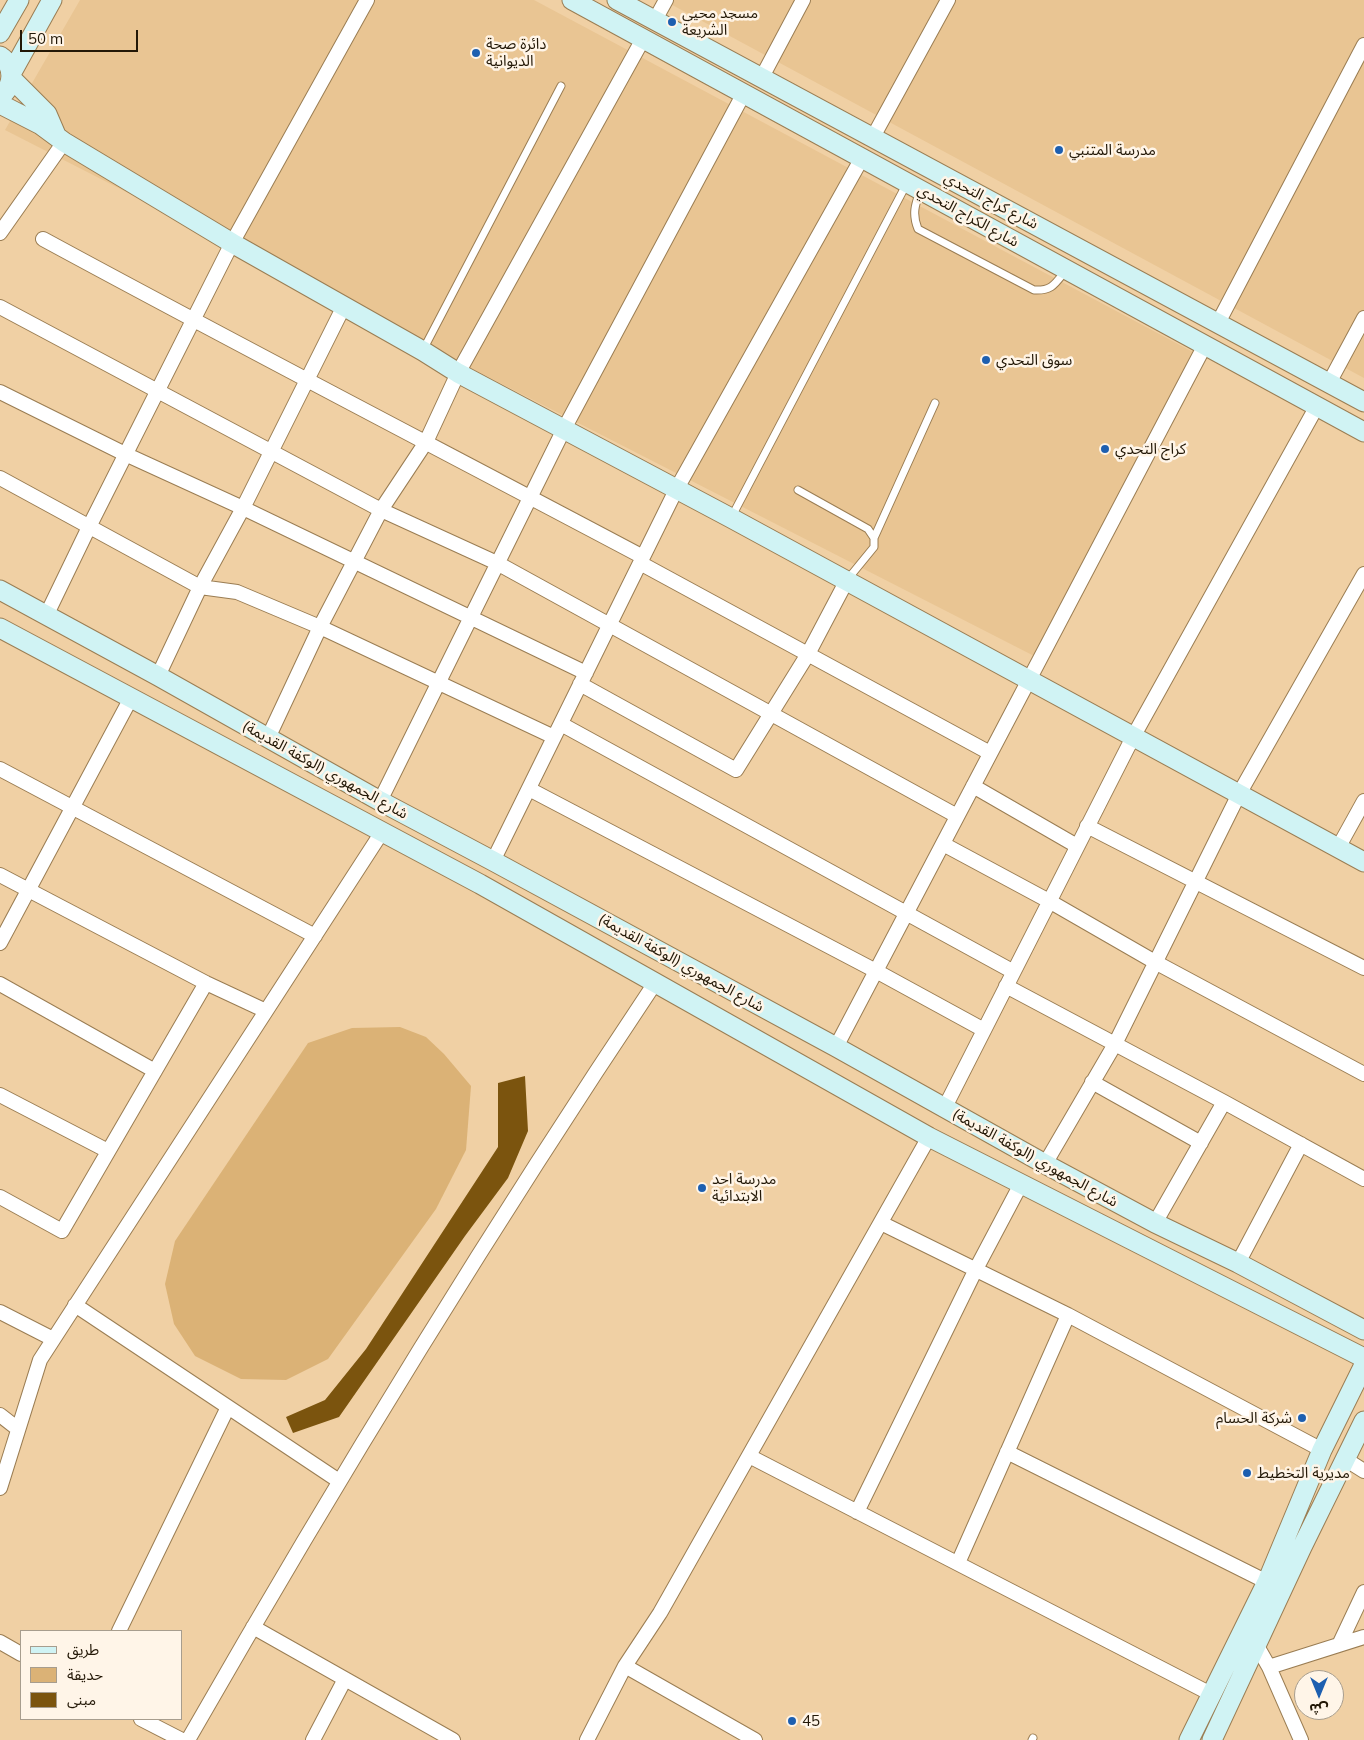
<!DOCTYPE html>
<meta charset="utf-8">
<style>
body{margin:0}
#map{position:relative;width:1364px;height:1740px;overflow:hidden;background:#f0d0a4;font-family:Mulish,"Noto Sans Arabic",sans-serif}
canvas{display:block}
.legend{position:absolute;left:20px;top:1630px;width:162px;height:90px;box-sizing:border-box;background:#fff5e8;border:1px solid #a79d8e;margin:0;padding:6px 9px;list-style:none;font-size:15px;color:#231807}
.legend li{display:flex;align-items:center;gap:10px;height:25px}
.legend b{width:25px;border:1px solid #a79d8e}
.north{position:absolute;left:1294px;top:1670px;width:50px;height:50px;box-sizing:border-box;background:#fff5e8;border:1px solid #a79d8e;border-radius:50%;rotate:180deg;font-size:14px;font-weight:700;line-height:20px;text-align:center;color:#231807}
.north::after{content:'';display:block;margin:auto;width:18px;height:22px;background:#1d5fb0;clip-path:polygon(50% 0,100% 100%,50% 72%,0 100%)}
.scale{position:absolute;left:20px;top:30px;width:118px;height:22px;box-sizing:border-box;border:2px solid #231807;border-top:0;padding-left:6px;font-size:15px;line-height:18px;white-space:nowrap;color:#231807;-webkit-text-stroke:4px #fff5e8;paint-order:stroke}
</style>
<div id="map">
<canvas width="1364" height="1740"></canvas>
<ul class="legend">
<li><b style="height:6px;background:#d0f3f4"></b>طريق</li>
<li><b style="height:14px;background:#dbb276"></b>حديقة</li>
<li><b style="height:14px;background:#7b540e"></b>مبنى</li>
</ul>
<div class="north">ش</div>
<div class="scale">50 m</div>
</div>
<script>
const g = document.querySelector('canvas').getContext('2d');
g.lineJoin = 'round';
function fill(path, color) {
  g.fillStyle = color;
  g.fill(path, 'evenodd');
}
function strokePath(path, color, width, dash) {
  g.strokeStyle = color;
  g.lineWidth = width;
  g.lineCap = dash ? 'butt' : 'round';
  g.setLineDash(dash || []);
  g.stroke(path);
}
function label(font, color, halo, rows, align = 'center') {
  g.font = font + ' Mulish,"Noto Sans Arabic",sans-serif';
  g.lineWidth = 5;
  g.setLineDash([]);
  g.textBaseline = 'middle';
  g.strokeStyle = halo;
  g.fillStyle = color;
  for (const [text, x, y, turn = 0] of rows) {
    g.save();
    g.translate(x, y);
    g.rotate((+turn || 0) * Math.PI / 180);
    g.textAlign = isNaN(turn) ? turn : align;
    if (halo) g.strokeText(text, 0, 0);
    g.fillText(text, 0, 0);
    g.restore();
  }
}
fill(new Path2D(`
 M80 0H534L1193 352 1038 658 5 130Z
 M663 0H1364V378Z`), '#e9c593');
fill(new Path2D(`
 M400 1027 426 1037 444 1054 471 1086 466 1150 436 1209 328 1359 286 1380 241 1379 195 1356 174 1324 165 1284 175 1241 308 1043 352 1028Z`), '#dbb276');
fill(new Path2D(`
 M525 1076 528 1131 508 1178 465 1236 339 1417 293 1433 286 1417 325 1400 366 1349 498 1147V1083Z`), '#7b540e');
const lane = new Path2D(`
 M920 191C915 205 912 214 918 229L1034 290C1052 291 1055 284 1066 270
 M423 350 561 86
 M798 490 868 529 874 538V547L847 580
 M731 518 906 185
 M874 538 935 403
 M1032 1740 1033 1738`);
const street = new Path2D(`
 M655 20 666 0
 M762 77 803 0
 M873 137 948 0
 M0 233 64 142
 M43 239C242 347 443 451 643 557
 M0 307 381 510 497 563 957 816
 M1218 323 1364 45
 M1329 383 1364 318
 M0 392 125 454 243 508 586 673
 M0 478 200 587 237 592 320 627 554 737
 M640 563 990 753
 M46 616 89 527 232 243 367 0
 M158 676 200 587 243 508 344 306
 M580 684 736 770 808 654 846 582
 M561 724 1012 971
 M268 738 320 627 381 510 426 442 458 373 643 39
 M0 769 315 936
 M973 786 1077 846
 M529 789 876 971 984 1030
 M380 801 564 429 744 93
 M1087 826 1364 968
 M943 844 1049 901 1155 962 1364 1074
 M1338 848 1364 801
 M493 861 676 490 862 158
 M0 875 206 983 266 1011
 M0 943 131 698
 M0 984 155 1071
 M1006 986 1224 1102 1364 1179
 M836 1047 1205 345
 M1092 1082 1201 1143
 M0 1095 108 1151
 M944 1109 1133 737 1317 406
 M1045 1164 1115 1044 1239 794 1364 574
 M0 1197 62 1231 206 983
 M881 1223 1068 1315 1322 1450
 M1155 1223 1224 1102
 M1238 1263 1301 1144
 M75 1305 339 1481
 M0 1312 53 1339
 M0 1415 18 1429
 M1007 1452 1267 1582
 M749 1456 1211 1694
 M1345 1459 1364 1471
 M0 1488 40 1360 382 832
 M857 1512 976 1269 1021 1184
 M958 1563 1068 1315
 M253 1627 453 1740
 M119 1631 228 1407
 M0 1642 21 1654
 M1339 1645 1364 1592
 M1257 1646 1269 1667 1301 1740
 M625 1666 755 1740
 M1269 1667 1364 1637
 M141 1719 182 1740
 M188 1740C335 1483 490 1230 655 983
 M313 1740 345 1679
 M587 1740 625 1666 660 1613 929 1137`);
const secondary = new Path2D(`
 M572 0 1364 432
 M617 0 1364 402
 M0 33 19 0
 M0 56C15 66 14 86 0 97
 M11 74 52 0
 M11 78 47 114 56 135
 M0 104 41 125 64 142 232 243 423 351 458 373 731 518 1364 862
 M0 590 158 676 380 801 493 861 836 1047 1045 1164 1155 1223 1238 1263 1364 1330
 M0 628 480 884 929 1137 1364 1358
 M1189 1740 1267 1582 1322 1450 1364 1365
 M1212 1740 1302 1547 1364 1421`);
strokePath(lane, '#9a7d53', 9);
strokePath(street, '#9a7d53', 16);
strokePath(secondary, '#9a7d53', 21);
strokePath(lane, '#fff', 7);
strokePath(street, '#fff', 14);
strokePath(secondary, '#d0f3f4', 19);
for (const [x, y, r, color] of [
 [672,22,5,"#1d5fb0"],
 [476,53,5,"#1d5fb0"],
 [1059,150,5,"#1d5fb0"],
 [986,360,5,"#1d5fb0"],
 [1105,449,5,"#1d5fb0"],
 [702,1188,5,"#1d5fb0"],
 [1302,1418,5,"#1d5fb0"],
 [1247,1473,5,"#1d5fb0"],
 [792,1721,5,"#1d5fb0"]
]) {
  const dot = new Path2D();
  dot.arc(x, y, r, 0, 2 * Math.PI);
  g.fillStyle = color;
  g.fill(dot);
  strokePath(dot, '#fff5e8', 2);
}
label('15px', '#231807', '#fff5e8', [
 ["مسجد محيي",682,13],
 ["الشريعة",682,30],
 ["دائرة صحة",486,44],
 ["الديوانية",486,61],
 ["مدرسة المتنبي",1069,150],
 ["سوق التحدي",996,360],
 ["كراج التحدي",1115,449],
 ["مدرسة احد",712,1179],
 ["الابتدائية",712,1196],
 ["شركة الحسام",1292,1418,"right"],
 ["مديرية التخطيط",1257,1473],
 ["45",802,1721]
], 'left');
label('15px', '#231807', '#fff5e8', [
 ["شارع كراج التحدي",991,201,28],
 ["شارع الكراج التحدي",968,216,29],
 ["شارع الجمهوري (الوكفة القديمة)",325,770,29],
 ["شارع الجمهوري (الوكفة القديمة)",681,963,29],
 ["شارع الجمهوري (الوكفة القديمة)",1035,1158,29]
]);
</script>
